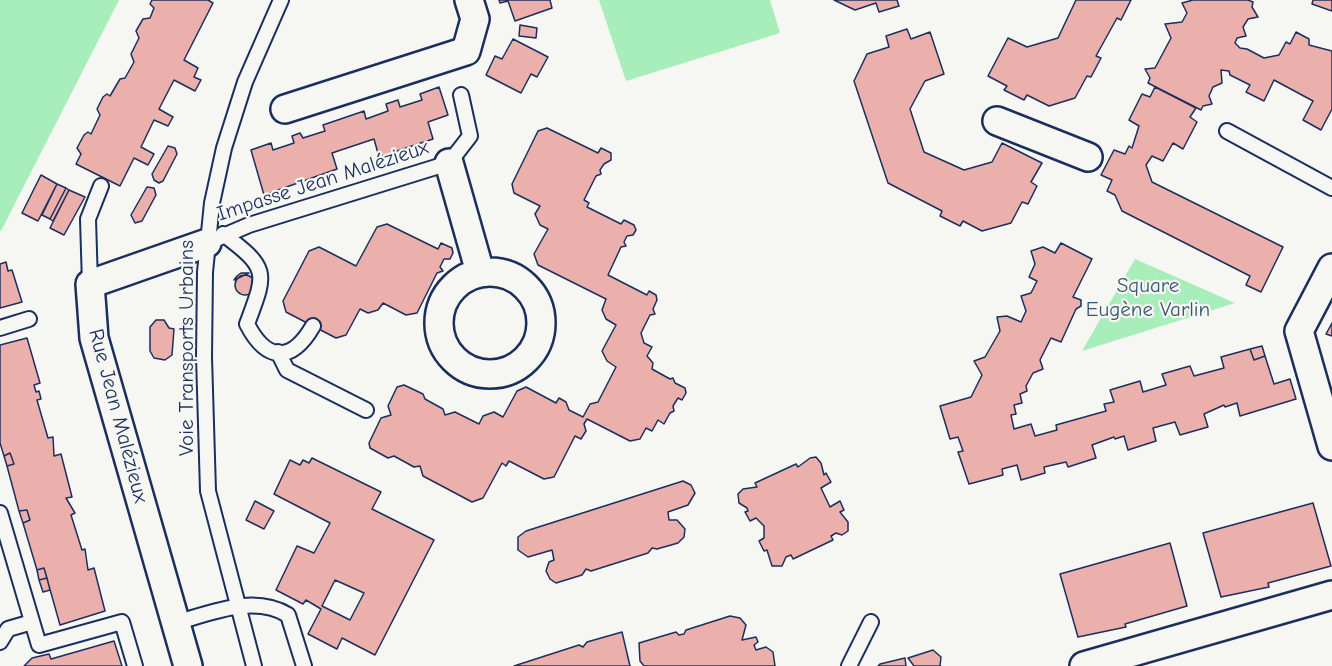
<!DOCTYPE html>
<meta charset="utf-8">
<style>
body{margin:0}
canvas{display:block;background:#f6f6f2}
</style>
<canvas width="1332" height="666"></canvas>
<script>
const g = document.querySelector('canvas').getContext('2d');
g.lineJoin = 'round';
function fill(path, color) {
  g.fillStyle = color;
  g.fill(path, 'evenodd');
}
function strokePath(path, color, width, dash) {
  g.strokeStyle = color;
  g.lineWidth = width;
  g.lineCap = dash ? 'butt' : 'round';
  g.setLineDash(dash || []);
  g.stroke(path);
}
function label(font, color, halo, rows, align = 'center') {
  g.font = font + ' "Comic Neue",sans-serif';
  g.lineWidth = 4.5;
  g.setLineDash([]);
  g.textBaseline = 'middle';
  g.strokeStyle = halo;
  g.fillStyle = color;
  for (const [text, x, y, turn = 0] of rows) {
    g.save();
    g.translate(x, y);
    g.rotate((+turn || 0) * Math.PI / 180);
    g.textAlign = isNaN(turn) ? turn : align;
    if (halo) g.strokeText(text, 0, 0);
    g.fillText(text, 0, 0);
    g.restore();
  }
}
fill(new Path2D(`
 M0 0H119L1 231 0 230Z
 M599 0H770L780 33 626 81Z
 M1135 259 1235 303 1082 351Z`), '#a7eebb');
const building = new Path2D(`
 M152 0H208L213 3 184 60 198 68 194 77 201 80 195 91 174 80 159 109 173 117 168 126 154 120 141 147 154 154 148 165 134 158 120 186 76 164 81 154 77 148 84 135 88 132 91 134 100 115 97 109 103 97 107 94 110 96 120 79 125 78 134 62 131 54 139 38 136 31 143 19 150 18 154 8 150 4Z
 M499 0H550L552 8 515 21 508 1 500 3Z
 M834 0H897L899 6 879 12 876 3 855 10Z
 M1076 0H1131L1121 20 1117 18 1096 56 1101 58 1091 77 1087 76 1075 98 1049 106 1027 95 1024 100 1004 90 1007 86 988 76 1008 38 1027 47 1058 38Z
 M1193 0H1248L1253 2 1252 7 1258 17 1248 19 1243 27 1246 36 1237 38 1235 43 1240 48 1247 49 1264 58 1279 55 1286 42 1290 44 1296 32 1309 39V45L1332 51V109L1321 130 1303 120 1313 101 1274 80 1264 101 1246 92 1250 85 1230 75 1229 71 1221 70 1222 83 1213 87 1209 96 1212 104 1203 106 1201 110 1148 83 1150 78 1145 69 1155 68 1171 38 1165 24 1182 22 1187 13 1182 3Z
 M1332 0V11L1312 4 1313 0Z
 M520 25 537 28 536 38 519 36Z
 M907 29 911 39 930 32 944 74 925 81 910 109 924 152 964 170 992 162 1002 143 1042 163 1031 182 1037 186 1028 204 1022 202 1011 223 982 231 963 221 960 226 940 216 942 211 888 183 854 81 867 54 889 47 886 36Z
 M513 39 548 57 537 77 531 74 521 93 486 75 495 56 502 59Z
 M439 87 448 115 428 122 433 139 379 157 374 139 332 153 337 169 264 195 251 150 271 143 273 150 294 143 292 136 300 133 303 138 325 131 323 125 364 111 366 119 388 111 386 104 398 100 400 107 422 100 420 94Z
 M1155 87 1196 108 1190 117 1197 122 1183 149 1173 143 1163 161 1152 156 1146 165 1152 182 1283 247 1261 292 1246 285 1250 276 1122 211 1115 195 1107 191 1112 180 1101 175 1114 150 1125 154 1129 146 1132 148 1139 126 1129 120 1142 94 1150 97Z
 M547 128 598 153 601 148 611 153V160L604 164 600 170 601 174 596 176 584 200 589 203 587 207 621 224 624 220 634 225 636 230 633 235 627 236 624 242 626 246 621 247 608 275 647 295 649 291 656 295 657 300 653 309 655 314 650 315 641 333 644 343 652 347 647 356 653 363 652 369 670 379 673 378 675 383 685 388 686 393 682 400 678 398 673 406 674 411 670 413 664 424 658 420 652 431 646 428 640 439 630 441 587 419 584 424 586 431 581 439 575 436 554 477 544 479 509 461 506 466 502 463 483 498 472 502 423 476 420 466 414 467 394 456 388 458 370 448 369 443 381 418 391 415 388 406 397 387 404 385 423 394 425 399 443 409 445 415 455 412 479 424 483 416 494 412 503 417 517 391 526 387 556 403 559 398 566 402 569 410 583 417 590 404 598 402 616 367 607 361 602 351 616 325 606 319 602 310 606 299 538 265 534 254 548 229 540 225 535 214 540 206 514 193 512 184 538 131Z
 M168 146 175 148 177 154 163 181 159 183 154 180 152 174Z
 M41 175 57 184 38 221 22 213Z
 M57 184 66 188 50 219 42 215Z
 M147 187 154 188 156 195 142 221 135 223 131 215Z
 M66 188 69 190 53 221 50 219Z
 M69 190 85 197 64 235 50 228Z
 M387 224 438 249 441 243 452 248 453 253 450 259H444L440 267 443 271 437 273 417 313 406 315 383 303 378 310 368 313 360 309 346 335 336 338 286 312 283 301 309 251 319 247 356 266 377 227Z
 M1061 243 1092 259 1073 297 1081 300V306L1076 309 1061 342 1051 338 1040 360 1043 369 1033 373 1026 386 1027 391 1020 394 1022 403 1014 405 1016 414 1011 415 1014 429 1031 424 1035 436 1057 430 1056 425 1106 411 1104 404 1114 402 1110 390 1140 381 1143 392 1166 385 1162 374 1190 366 1194 376 1224 368 1221 357 1250 349 1254 360 1265 356 1274 384 1290 379 1296 399 1240 416 1237 403 1225 407 1224 405 1204 414 1208 427 1180 435 1175 422 1153 428 1156 441 1128 450 1124 436 1115 439 1114 437 1092 445 1096 458 1068 467 1066 462 1044 467 1045 473 1021 480 1017 465 1002 469 1003 475 969 484 958 452 963 451 958 437 950 439 940 406 971 397 982 375 974 361 985 357 1000 331 997 317 1007 316 1021 322 1026 311 1021 296 1031 293 1037 281 1029 277 1035 264 1031 251 1043 247 1055 253Z
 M6 262 8 271 12 270 22 302 0 308V264Z
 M241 273H249L234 280 237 276Z
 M235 285a10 10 0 1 1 20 0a10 10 0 1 1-20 0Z
 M156 320H164L169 328 174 329 172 355 165 360 154 358 150 351V327Z
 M1332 323V336L1326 334Z
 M27 338 40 383 34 385 36 392 39 391 41 399 37 400 48 438 53 437 54 456 61 454 72 497 66 498 75 513 71 515 82 550 85 549 88 570 94 568 105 611 60 625 44 568 37 570 23 523 30 520 27 510 19 511 7 466 14 464 10 453 4 456 0 443V345Z
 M1262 346 1265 356 1254 360 1250 349Z
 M10 453 14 464 7 466 4 456Z
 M816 457 821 463 824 475 826 473 831 482 821 488 830 507 840 501 844 510 840 512 848 522V531L842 535 836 533 831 536 833 540 793 559 791 555 786 557 782 566H772L767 550 764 551 759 541 764 538V526L756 518 750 521 745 512 748 511 747 508 739 503 738 494 743 489 757 487 755 483 796 464 798 467 810 458Z
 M312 458 381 492 372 509 434 540 375 655 342 638 337 649 308 634 321 609 306 600 303 604 276 590 297 546 314 553 330 523 274 494 290 460 300 465 303 460 309 463ZM335 580 364 593 350 620 322 606Z
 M683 481 691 485 695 493 688 505 668 512 669 520H677L685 529 684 537 678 543 657 549 652 548 648 553 591 571 586 569 582 575 556 583 550 579 546 571 549 562 554 560 552 550 528 557 518 550V537L526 531Z
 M255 501 274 511 264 529 246 520Z
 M1313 503 1331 566 1268 583 1269 587 1221 597 1203 533Z
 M27 510 30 520 23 523 19 511Z
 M1170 543 1187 606 1125 624 1126 627 1078 637 1060 574Z
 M44 568 47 578 39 580 37 570Z
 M47 578 50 590 43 592 39 580Z
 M730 616 740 618 746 625 742 640 756 637 758 642 754 645 756 650 766 647 773 652 775 666H644L640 661 639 643 676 632 679 635 684 634 686 630Z
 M622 632 630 666H514L579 645 583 647 587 642Z
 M114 641 122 666H24L32 658 49 654 51 659Z
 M933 650 941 657 940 666H914L908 658Z
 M905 658 906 666H878L880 664Z`);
fill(building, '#ebb0ac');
strokePath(building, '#1b2f5e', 1.5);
const lane = new Path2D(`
 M1227 131 1332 188
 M223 234C270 269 266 273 247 324 266 361 291 364 313 326
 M207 243 249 225 449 163 470 136 461 95
 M90 284 88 219 101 186
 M0 328 29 319
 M278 352 287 370 366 410
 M0 513 39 645 122 622 135 666
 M175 623C211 613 254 594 288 615L304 666
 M0 642 8 629 32 622
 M254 666 208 491 204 357 205 272 212 203 224 148 245 82 281 0
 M849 666 871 622`);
const street = new Path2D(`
 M285 109 466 51 475 19 469 0
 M997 121 1088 157
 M449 163 480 272
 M1332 268 1299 331 1332 446
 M439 323a51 51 0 1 1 102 0a51 51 0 1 1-102 0Z
 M188 666 94 338 90 284 207 243
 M1084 666 1332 595`);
strokePath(lane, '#1b2f5e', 18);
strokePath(street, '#1b2f5e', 32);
strokePath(lane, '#f6f6f2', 14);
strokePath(street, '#f6f6f2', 27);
label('21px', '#1b2f5e', '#f6f6f2', [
 ["Impasse Jean Malézieux",323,181,-18],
 ["Voie Transports Urbains",187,348,-90],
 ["Rue Jean Malézieux",118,416,75]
]);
label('21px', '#375571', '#f6f6f2', [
 ["Square",1148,286],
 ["Eugène Varlin",1148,310]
]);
</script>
